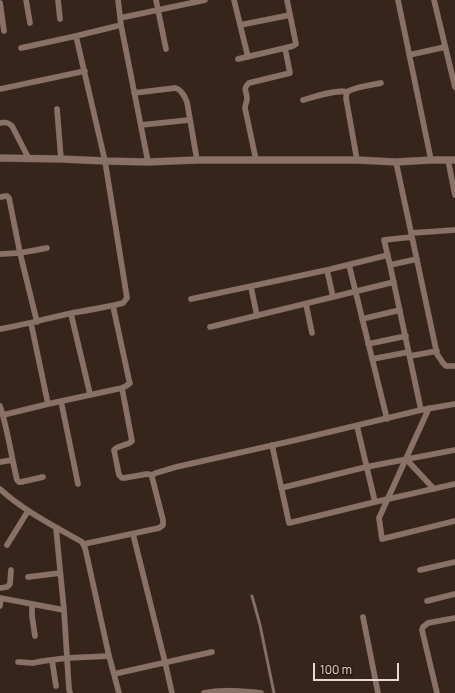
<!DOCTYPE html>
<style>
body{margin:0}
#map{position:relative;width:455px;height:693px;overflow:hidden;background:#37241a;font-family:Manrope,sans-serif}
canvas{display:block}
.scale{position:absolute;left:313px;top:663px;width:86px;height:18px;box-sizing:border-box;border:2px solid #e6d9d3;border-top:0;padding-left:5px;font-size:12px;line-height:14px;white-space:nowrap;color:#e6d9d3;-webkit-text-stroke:3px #2d1a11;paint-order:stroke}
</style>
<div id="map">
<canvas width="455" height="693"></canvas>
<div class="scale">100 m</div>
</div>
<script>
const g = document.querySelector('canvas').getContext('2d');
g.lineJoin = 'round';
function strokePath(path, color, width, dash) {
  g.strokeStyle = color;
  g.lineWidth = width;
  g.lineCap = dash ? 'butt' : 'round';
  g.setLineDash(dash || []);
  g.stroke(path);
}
const lane = new Path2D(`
 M252 596 260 625 274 693`);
const street = new Path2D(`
 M26 0 30 23
 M58 0 60 19
 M118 0 121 25 148 162
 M156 0 166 49
 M234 0 248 57
 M398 0 431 160
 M434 0 455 87
 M0 3 4 31
 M120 18 205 0
 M240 25 290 15
 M21 48 76 36 121 25
 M409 55 445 47
 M238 59 285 48 293 46 296 44 287 0
 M0 89 85 71
 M134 93 175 88C181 89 185 97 187 102L197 160
 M303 100C314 97 337 89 347 92
 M57 109 61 159
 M0 123C5 122 8 122 12 126L29 159
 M141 125 189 120
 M256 160 245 108C245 104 247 102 247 99 247 91 242 89 249 83L290 73 285 48
 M357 160 346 98 347 92C354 87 372 85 381 83
 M448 160 455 195
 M396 162 437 354 443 363 446 366H455
 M0 197 7 196 9 198 20 253 37 322
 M411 233 455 230
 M412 237 384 240 390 265 421 410
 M0 254 20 253 47 248
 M349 265 387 419
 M390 265 417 259
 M327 270 333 297
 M251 287 257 316
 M191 299 327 270 388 255
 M306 304 312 333
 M71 314 90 394
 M362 319 400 310
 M31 323 48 404
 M210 327 394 282
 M0 329C24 325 48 318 72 313 89 310 107 307 123 303L127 298 105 161 76 36
 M368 344 406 336
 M410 356 437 351
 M372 359 409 352
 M122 388 132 441C127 446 118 445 114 450L119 475 122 478H124L147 474 152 475
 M61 401 78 484
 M0 406C8 430 11 455 17 480L19 482H21L43 477
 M429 408 379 518 382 539 455 521
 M3 415 48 404 122 388 126 386 130 383 129 380 113 306
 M272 445 289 523 375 502 357 426
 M406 459 434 489
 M0 462 12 460
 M281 488 366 467 455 450
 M0 489C24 511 54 526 82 542L85 548 86 552 109 656 119 693
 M375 502 455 484
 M56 528 64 610 69 689 70 693
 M133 534 165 662 172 693
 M84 544 159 528 163 525V520L152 477V475L156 473 176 467 296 440 421 410 455 404
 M7 545 28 511
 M420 570 455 562
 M28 577 60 573
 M0 588 7 587 10 584 11 570
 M0 598 64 610
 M427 601 455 594
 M32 604V616L35 636
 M0 606 1 598
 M363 617 378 693
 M52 660 56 686
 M18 662 33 663 43 661 67 658 109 656
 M114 674 212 652
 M204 693C223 689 242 691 261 693
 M437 693 422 630 423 627 428 623 455 618`);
const secondary = new Path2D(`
 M0 158 61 159 105 161 148 162 197 160H357L396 162 431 160H455`);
strokePath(lane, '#52423b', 3.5);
strokePath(street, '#52423b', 6);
strokePath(secondary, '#52423b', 8);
strokePath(lane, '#897166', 2.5);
strokePath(street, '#897166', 5.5);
strokePath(secondary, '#897166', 7);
</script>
